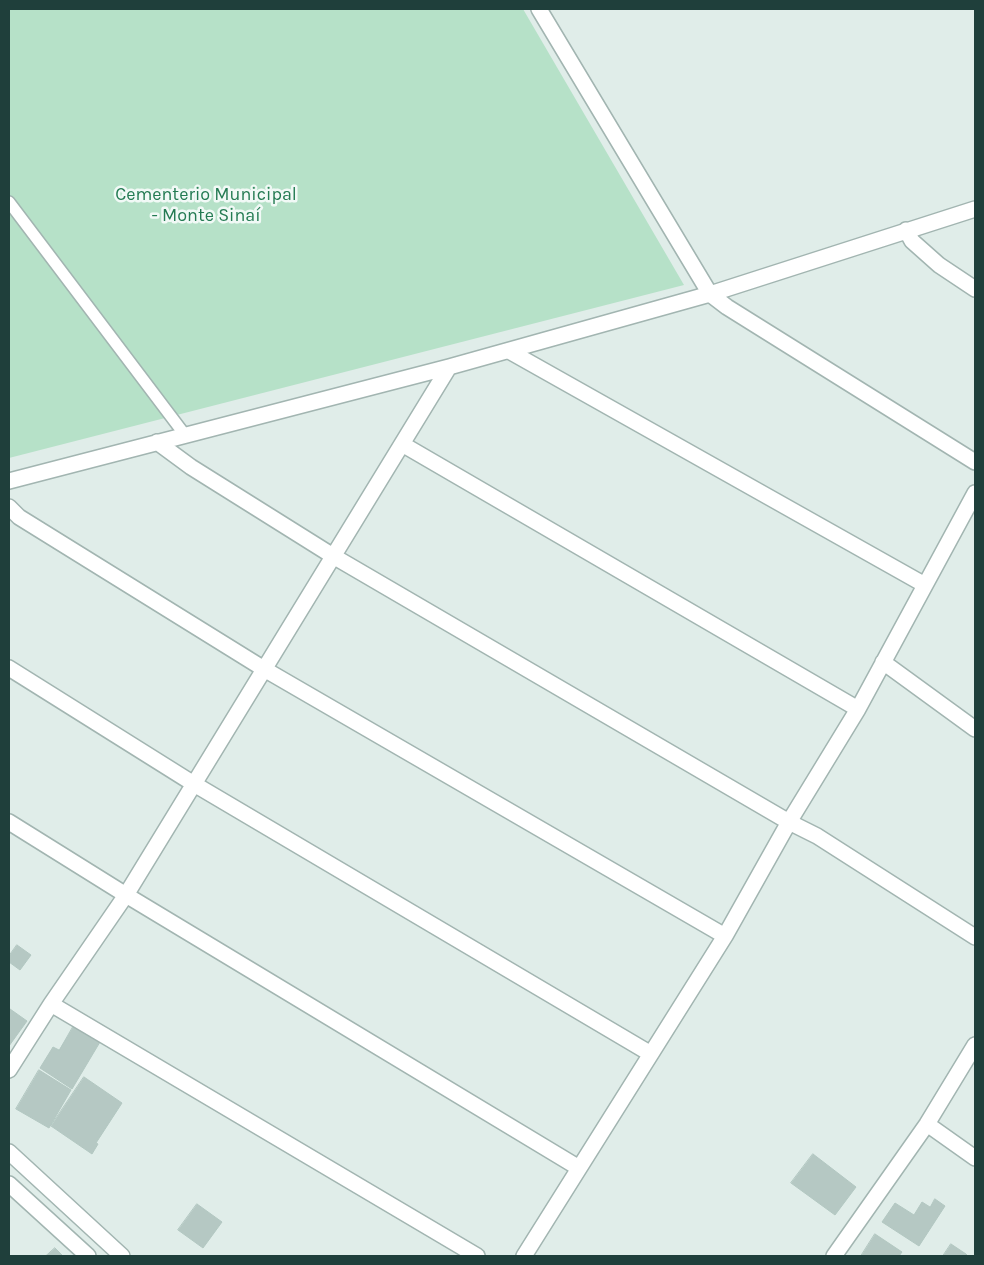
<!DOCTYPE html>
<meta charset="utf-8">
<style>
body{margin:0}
#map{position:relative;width:984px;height:1265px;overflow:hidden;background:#e0ede9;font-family:Karla,sans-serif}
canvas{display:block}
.frame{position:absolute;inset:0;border:10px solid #1f3f3b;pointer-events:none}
</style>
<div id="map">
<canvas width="984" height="1265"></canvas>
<div class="frame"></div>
</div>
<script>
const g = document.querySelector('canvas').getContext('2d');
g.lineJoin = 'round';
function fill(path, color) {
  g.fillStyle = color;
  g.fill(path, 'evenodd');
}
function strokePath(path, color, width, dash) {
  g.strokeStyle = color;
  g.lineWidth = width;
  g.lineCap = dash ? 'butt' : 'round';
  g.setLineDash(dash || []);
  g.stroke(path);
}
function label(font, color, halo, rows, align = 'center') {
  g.font = font + ' Karla,sans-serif';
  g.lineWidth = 5;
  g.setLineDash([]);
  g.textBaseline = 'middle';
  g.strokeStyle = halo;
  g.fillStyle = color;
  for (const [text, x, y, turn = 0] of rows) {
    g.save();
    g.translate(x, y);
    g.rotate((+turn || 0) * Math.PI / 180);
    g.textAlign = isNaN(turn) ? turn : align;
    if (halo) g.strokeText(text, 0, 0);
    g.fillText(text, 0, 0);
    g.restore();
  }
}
fill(new Path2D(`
 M9 9H523L684 285 9 458Z`), '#b6e1c8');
const building = new Path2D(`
 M17 945 31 955 20 970 9 962V956Z
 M10 1009 27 1021 9 1046V1011Z
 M73 1027 100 1042 72 1089 40 1068 53 1047 59 1050Z
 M39 1070 71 1090 49 1128 16 1109Z
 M84 1077 122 1103 96 1143 98 1144 92 1154 51 1126Z
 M813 1154 856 1187 835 1215 791 1183Z
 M935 1199 945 1206 919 1246 882 1222 895 1203 914 1215 922 1202 930 1207Z
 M197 1204 222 1222 203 1248 178 1230Z
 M875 1234 902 1252 899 1256H861Z
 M951 1244 966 1254 968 1256H943Z
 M55 1248 63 1256H46Z`);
fill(building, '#b5c8c3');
strokePath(building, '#b2c7c1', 1);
const service = new Path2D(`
 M9 202 185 435`);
const minor = new Path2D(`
 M539 9 710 294 727 307 975 462
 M906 230 912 241 939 265 975 289
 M509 351 925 585
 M157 442 191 467 333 556 789 822 817 836 975 937
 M402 444 858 709
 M9 481 449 367 710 294 975 209
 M9 507 19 517 264 669 725 936
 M883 662 975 729
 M9 668 194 784 651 1054
 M9 822 126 895 579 1168
 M51 1004 477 1256
 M9 1070 51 1004 126 895 449 367
 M927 1124 975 1158
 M524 1256 725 936 789 822 858 709 975 493
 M834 1256 927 1124 975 1045`);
const tertiary = new Path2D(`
 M9 1152 122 1256
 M9 1184 88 1256`);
strokePath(service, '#a2b5b1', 14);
strokePath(minor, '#a2b5b1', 18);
strokePath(tertiary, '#a2b5b1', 18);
strokePath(service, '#fff', 11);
strokePath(minor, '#fff', 15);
strokePath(tertiary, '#fff', 15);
label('18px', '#247b53', '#f1f9f6', [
 ["Cementerio Municipal",206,195],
 ["- Monte Sinaí",206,216]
]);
</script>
